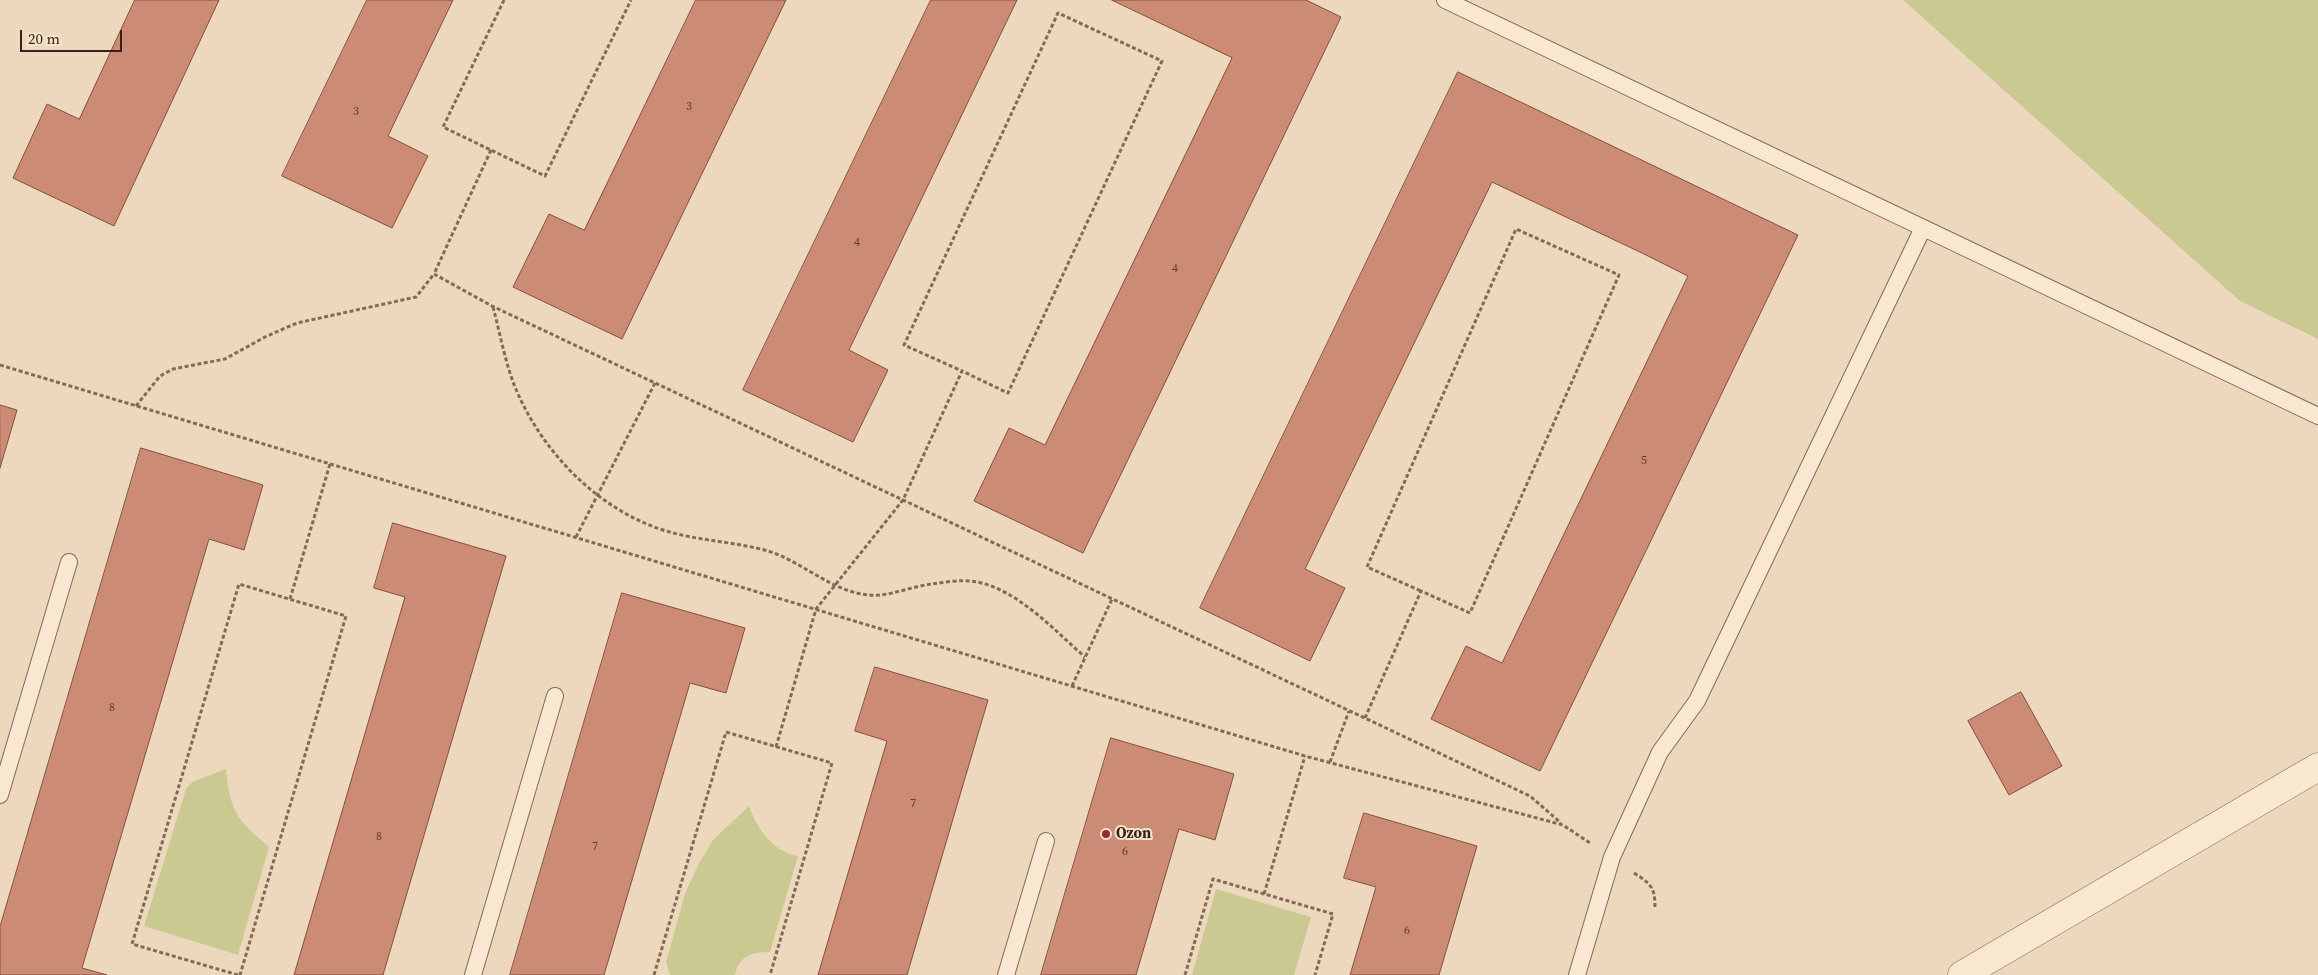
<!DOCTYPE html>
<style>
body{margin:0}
#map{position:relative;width:2318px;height:975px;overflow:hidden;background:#edd8be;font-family:"Source Serif 4",serif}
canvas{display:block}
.scale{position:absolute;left:20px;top:30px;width:102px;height:22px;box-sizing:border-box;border:2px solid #35241c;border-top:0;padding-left:6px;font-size:15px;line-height:18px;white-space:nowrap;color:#35241c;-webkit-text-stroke:4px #f5e4cd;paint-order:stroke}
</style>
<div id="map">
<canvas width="2318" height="975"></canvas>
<div class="scale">20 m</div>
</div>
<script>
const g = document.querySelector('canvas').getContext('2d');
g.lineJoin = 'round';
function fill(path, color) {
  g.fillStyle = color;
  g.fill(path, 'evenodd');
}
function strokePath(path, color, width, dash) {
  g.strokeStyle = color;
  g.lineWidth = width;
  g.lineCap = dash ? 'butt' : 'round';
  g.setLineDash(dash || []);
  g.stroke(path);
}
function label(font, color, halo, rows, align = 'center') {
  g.font = font + ' "Source Serif 4",serif';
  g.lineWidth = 4;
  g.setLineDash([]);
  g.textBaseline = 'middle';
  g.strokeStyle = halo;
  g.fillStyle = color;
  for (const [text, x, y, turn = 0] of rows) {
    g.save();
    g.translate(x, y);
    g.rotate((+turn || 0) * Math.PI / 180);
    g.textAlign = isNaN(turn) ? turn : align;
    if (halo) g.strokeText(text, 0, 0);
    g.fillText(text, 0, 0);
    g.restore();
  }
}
fill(new Path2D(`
 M1903 0H2318V339L2240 301Z
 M226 769C231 814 236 818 269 847L238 955 144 926 186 789 192 782Z
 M749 806C758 830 772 851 798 856L770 952C752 952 739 956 735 975H670L666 962 685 894 699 863 713 840Z
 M1216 889 1311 917 1294 975H1192Z`), '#cbc992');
const building = new Path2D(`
 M135 0H219L114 226 13 178 47 104 79 119Z
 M367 0H453L388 136 428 156 392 228 282 176Z
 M696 0H786L622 339 513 287 549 214 584 230Z
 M931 0H1017L849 350 888 370 853 442 743 390Z
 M1112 0H1306L1341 17 1083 553 974 501 1009 428 1045 445 1232 58Z
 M1458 72 1798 235 1540 771 1431 719 1466 646 1502 663 1688 276 1644 254 1492 182 1305 569 1345 588 1310 661 1200 608Z
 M0 405 17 410 0 468Z
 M141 448 263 485 244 550 209 539 82 968 107 975H0V927Z
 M393 523 506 556 383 975H294L405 597 374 588Z
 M622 593 745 628 726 693 690 683 604 975H510Z
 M875 667 988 700 907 975H818L887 741 855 731Z
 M2021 692 2062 766 2009 795 1968 721Z
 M1111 738 1234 774 1215 840 1179 829 1136 975H1041Z
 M1364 813 1477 846 1439 975H1350L1376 887 1344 878Z`);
fill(building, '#cc8b74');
strokePath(building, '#844f3d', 1);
const service = new Path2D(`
 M1445 0 2318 416
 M0 795 69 562
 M473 975 555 696
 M1006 975 1046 841
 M1577 975 1612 857 1660 752 1697 701 1923 228`);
const minor = new Path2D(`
 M1962 975 2318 767`);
strokePath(service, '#856957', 18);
strokePath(minor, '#856957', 29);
strokePath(new Path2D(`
 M504 0 443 127 545 176 631 0
 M491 150 434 274 492 306 1530 796 1561 823
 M493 307C500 333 505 362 515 387 541 450 595 507 660 529 695 541 733 541 768 551 803 562 832 592 869 595 889 597 912 586 932 584 946 582 963 579 977 582 1018 590 1054 630 1085 657
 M0 365 1305 756 1563 825 1590 843
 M136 406 160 376 173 369 225 359 265 337 297 323 416 297 434 274
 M576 537 655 383
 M290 599 330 464
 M1072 686 1112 599
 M1365 718 1421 591 1470 613 1619 275 1516 229 1367 567 1421 591
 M776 747 816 609 903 500 962 371 1008 393 1162 61 1058 13 904 345 962 371
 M1330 762 1349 711
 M1634 873C1651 884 1655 887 1655 908
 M1264 894 1305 756
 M238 975 132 944 239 584 346 616 240 975
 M654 975 726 732 832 763 770 975
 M1185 975 1213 879 1333 914 1315 975`), '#856957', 3, [4, 2.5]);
strokePath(service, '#f8e7d1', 16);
strokePath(minor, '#f8e7d1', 28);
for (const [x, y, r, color] of [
 [1106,834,5,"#942738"]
]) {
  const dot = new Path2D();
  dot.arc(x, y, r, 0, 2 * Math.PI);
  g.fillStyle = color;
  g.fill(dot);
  strokePath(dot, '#f5e4cd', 2);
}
label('12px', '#5b3e32', null, [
 ["3",689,107],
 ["3",356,112],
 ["4",857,243],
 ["4",1175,269],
 ["5",1644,461],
 ["8",112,708],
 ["7",913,804],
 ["8",379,837],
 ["7",595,847],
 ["6",1125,852],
 ["6",1407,931]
]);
label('bold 15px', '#35241c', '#f5e4cd', [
 ["Ozon",1116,834]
], 'left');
</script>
